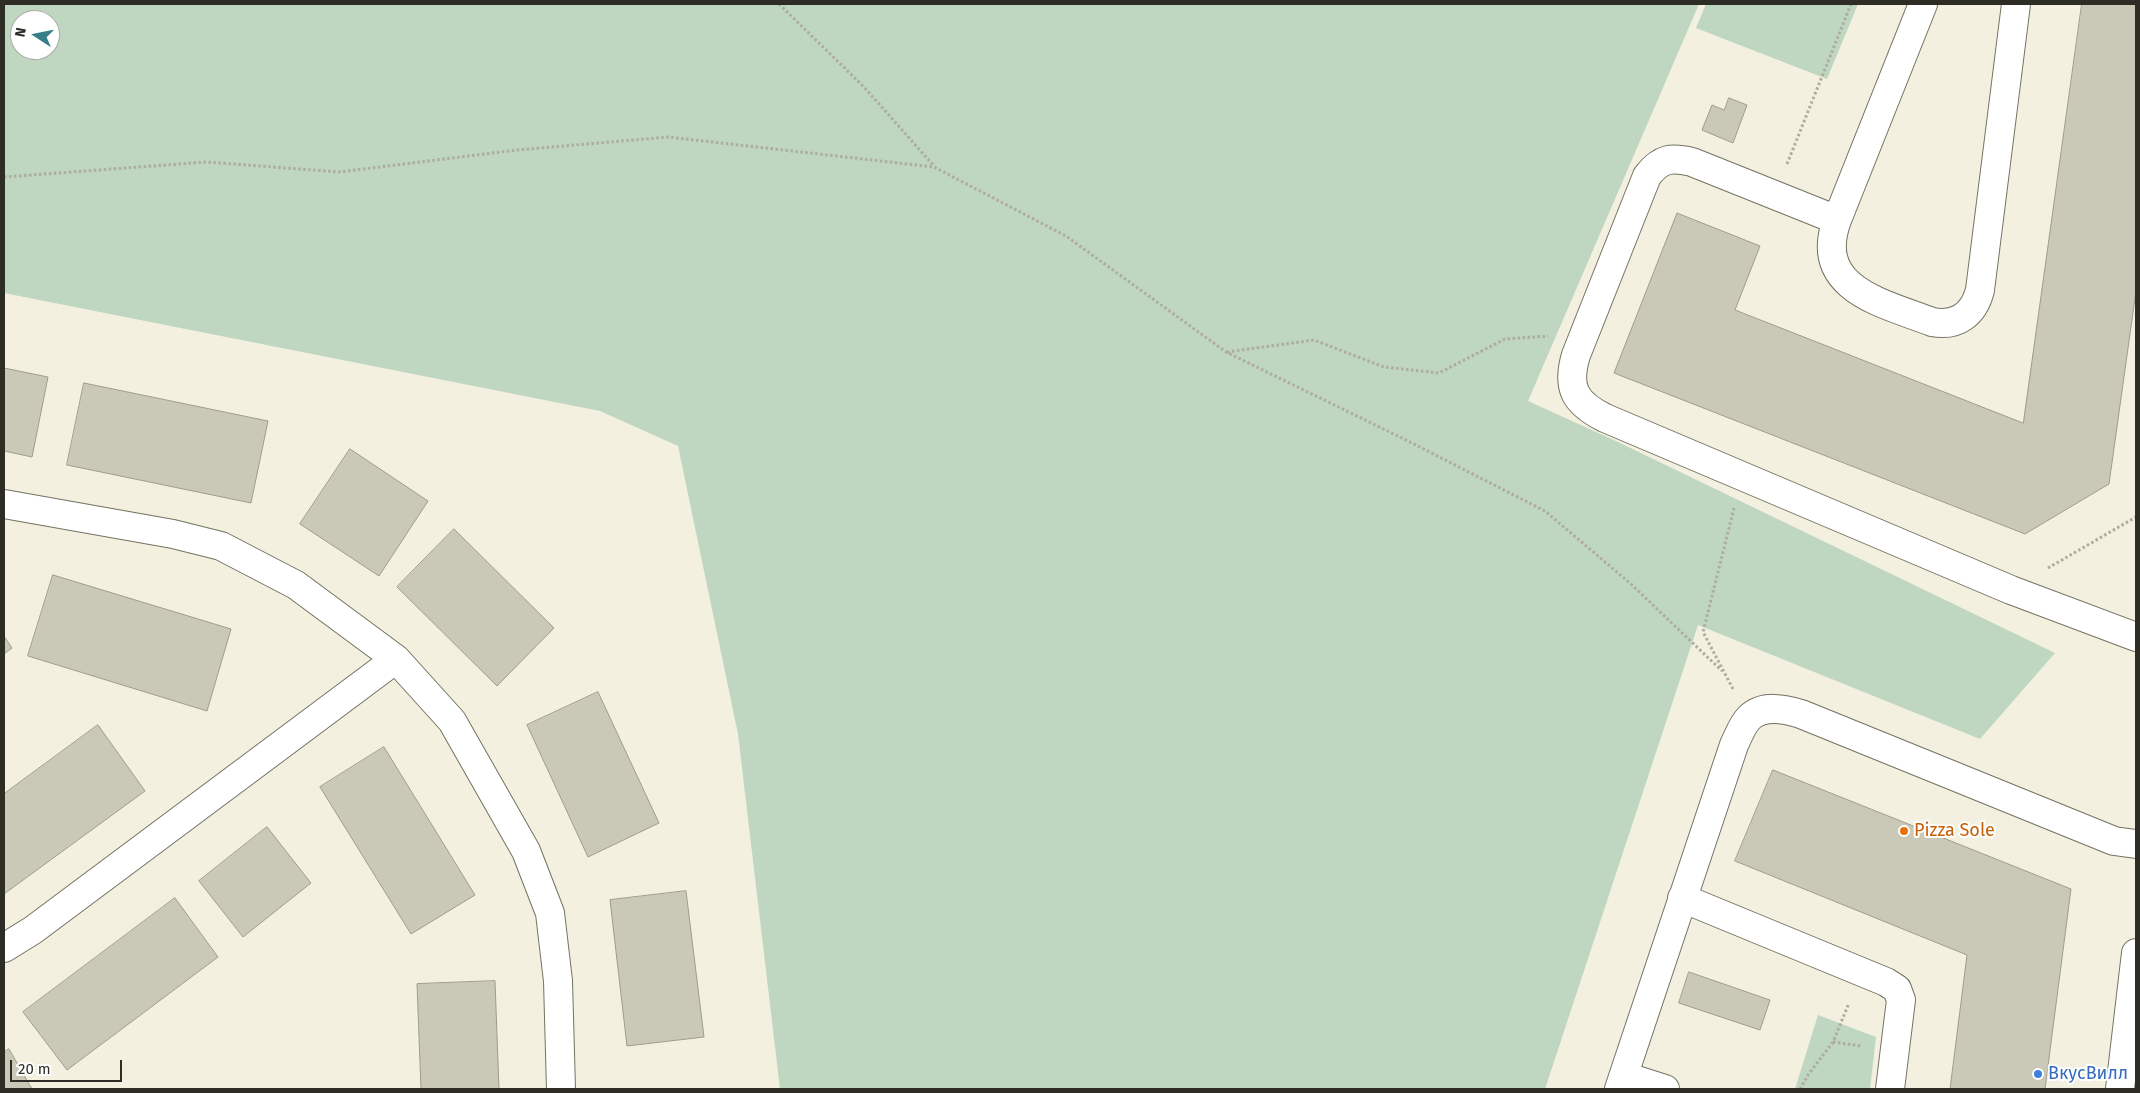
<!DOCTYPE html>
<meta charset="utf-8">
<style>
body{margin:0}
#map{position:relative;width:2140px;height:1093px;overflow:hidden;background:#f3f0df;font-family:"Fira Sans",sans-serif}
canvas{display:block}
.frame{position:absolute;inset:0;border:5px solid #2d2c25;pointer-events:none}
.north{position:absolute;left:10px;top:10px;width:50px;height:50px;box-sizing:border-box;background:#fff;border:1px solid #ababa8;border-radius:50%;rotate:281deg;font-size:14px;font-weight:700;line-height:20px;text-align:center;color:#2d2c25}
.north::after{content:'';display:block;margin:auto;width:18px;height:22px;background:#377e89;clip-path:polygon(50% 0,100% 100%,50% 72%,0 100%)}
.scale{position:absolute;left:10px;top:1060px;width:112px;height:22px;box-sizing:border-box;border:2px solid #2d2c25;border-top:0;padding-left:6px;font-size:15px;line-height:18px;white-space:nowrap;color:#2d2c25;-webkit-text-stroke:4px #fff;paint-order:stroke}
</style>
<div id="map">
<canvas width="2140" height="1093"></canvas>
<div class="frame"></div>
<div class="north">N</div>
<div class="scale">20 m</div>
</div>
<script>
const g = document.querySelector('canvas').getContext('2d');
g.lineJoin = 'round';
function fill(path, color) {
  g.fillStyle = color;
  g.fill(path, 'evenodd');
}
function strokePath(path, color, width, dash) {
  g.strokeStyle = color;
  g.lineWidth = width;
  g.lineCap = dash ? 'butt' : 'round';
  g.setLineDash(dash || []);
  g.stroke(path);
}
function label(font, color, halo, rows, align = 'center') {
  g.font = font + ' "Fira Sans",sans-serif';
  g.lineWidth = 4;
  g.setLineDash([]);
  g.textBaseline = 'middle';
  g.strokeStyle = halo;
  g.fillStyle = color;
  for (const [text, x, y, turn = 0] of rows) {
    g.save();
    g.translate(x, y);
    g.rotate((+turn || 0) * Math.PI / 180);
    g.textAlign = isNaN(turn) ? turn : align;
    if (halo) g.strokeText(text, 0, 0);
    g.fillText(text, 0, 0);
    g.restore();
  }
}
fill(new Path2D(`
 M4 4H1699L1528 401 1618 442 2055 653 1980 739 1698 625 1545 1089H780L738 734 678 446 600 411 4 293ZM20 20H50V50H20Z
 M1706 4H1858L1827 79 1696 28Z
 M1818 1015 1876 1037 1870 1089H1795Z`), '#bfd6c0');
const building = new Path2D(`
 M2082 4H2136V291L2109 484 2025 534 1614 373 1677 213 1760 246 1735 310 2023 423Z
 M1729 98 1747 105 1733 143 1702 130 1712 105 1724 110Z
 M4 368 48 377 32 457 4 451Z
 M84 383 268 421 251 503 67 465Z
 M350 449 428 501 379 576 300 524Z
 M454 529 554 628 497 686 397 587Z
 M53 575 231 629 207 711 28 656Z
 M4 636 12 648 4 654Z
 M598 692 659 823 588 857 527 725Z
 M98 725 145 791 4 894V794Z
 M384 747 475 895 411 934 320 787Z
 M1773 770 2071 889 2045 1089H1950L1967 955 1735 861Z
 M267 827 311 883 243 937 199 881Z
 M686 891 704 1037 627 1046 610 900Z
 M175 898 218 957 67 1070 23 1012Z
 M1689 972 1770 1000 1760 1030 1679 1003Z
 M495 981 499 1089H421L417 984Z
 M9 1049 32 1089H4V1052Z`);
fill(building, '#cac8b7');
strokePath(building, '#9f9c8c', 1);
const minor = new Path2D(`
 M1923 4 1837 220C1812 289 1883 303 1932 322 1957 327 1974 314 1980 290L2016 4
 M1837 220 1692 162C1671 157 1661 158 1647 176L1576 355C1566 388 1575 403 1605 418L2011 590 2136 637
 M4 504 173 534 221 546 296 585 396 659
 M1682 898 1886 982 1897 989 1901 1000 1890 1089
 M4 948 33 930 396 659 452 721 526 851 550 913 558 981 561 1089
 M1624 1076 1665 1089
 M1619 1089 1734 745C1738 737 1742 725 1749 718 1763 704 1785 709 1801 714L2114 841 2136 844
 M2120 1089 2136 953`);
strokePath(minor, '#747262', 30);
strokePath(new Path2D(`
 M779 4 864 87 934 166
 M1787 164 1851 4
 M4 177 206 162 339 172 517 150 668 137 934 167 1066 236 1226 352 1408 441 1545 511 1631 584 1722 671
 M1227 352 1314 340 1384 367 1439 373 1505 339 1548 336
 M2048 568 2136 517
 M1733 689 1703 632 1734 508
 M1833 1042 1862 1046
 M1800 1089 1808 1075 1833 1042 1849 1003`), '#aeac9e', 3, [2.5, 2.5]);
strokePath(minor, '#fff', 28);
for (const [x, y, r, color] of [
 [1904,831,5,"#e8710a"],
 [2038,1074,5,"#3f7fe0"]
]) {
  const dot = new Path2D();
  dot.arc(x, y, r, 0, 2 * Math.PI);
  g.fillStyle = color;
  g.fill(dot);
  strokePath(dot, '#fff', 2);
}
label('18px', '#c56008', '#fff', [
 ["Pizza Sole",1914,831]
], 'left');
label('18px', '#366cbe', '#fff', [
 ["ВкусВилл",2048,1074]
], 'left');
</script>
